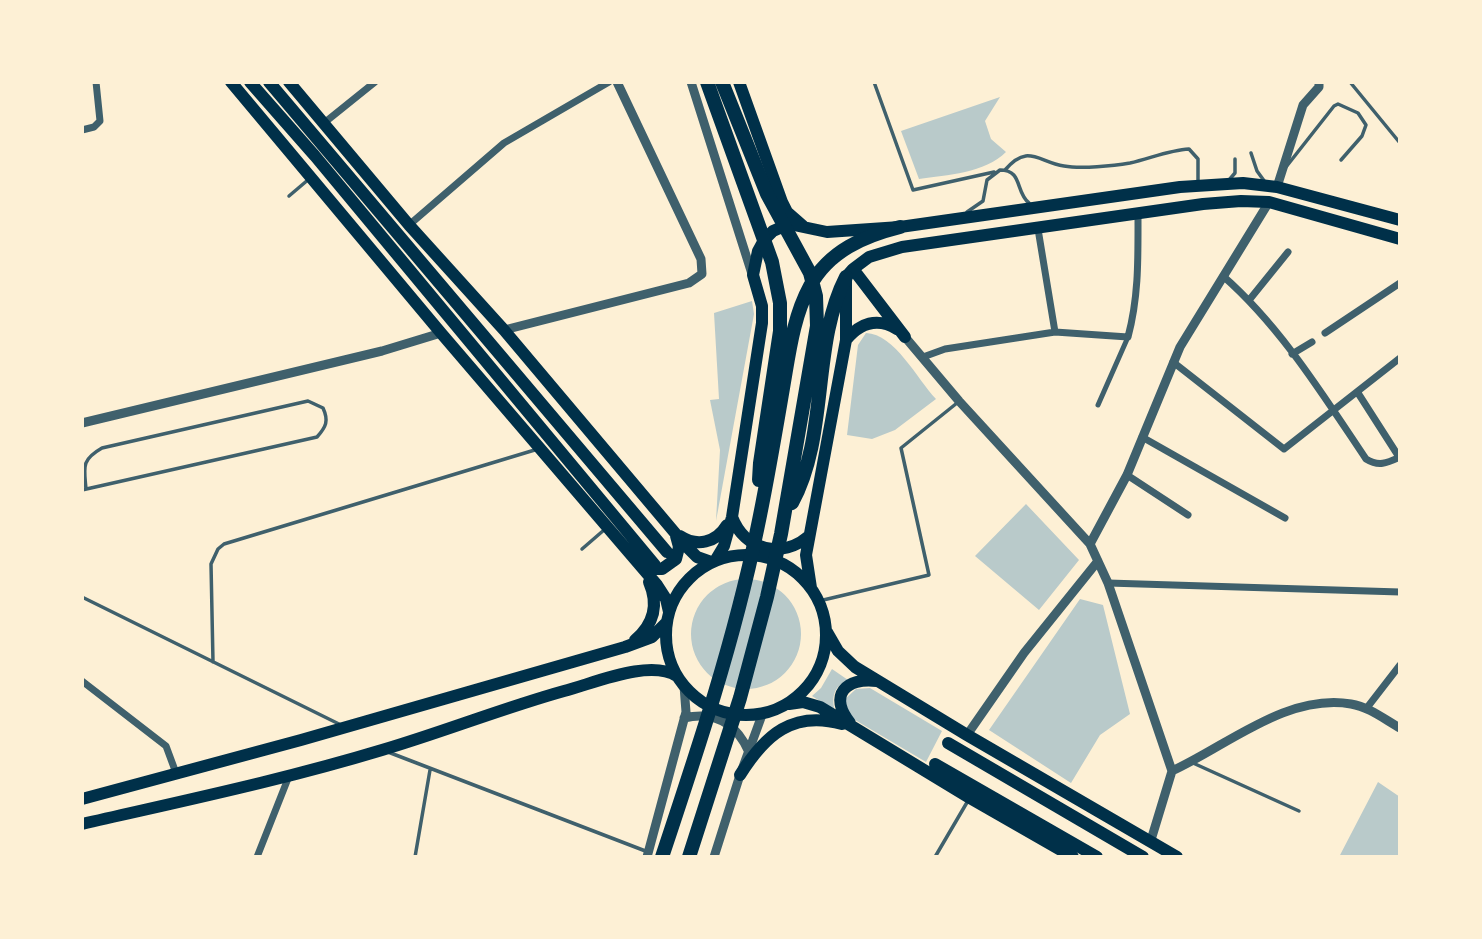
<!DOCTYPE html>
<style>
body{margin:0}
#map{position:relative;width:1482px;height:939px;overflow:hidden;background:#fdf0d5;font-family:"Asap Condensed",sans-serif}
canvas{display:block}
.frame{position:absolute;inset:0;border:84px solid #fdf0d5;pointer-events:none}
</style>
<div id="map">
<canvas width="1482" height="939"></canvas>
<div class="frame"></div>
</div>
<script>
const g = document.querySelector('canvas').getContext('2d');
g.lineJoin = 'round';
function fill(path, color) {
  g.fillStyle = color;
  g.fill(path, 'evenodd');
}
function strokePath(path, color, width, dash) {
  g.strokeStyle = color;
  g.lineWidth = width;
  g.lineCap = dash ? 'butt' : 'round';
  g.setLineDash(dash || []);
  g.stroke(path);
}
fill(new Path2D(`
 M1000 97 985 121 991 139 1006 152C985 173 947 175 919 179L901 131Z
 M752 301 754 314 716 521 720 450 710 400 719 399 714 313Z
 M866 333C895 334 917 379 936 399L895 430 872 439 847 435 858 345Z
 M1026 504 1079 560 1039 610 975 556Z
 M691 634a55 55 0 1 1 110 0a55 55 0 1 1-110 0Z
 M1080 599 1103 605 1130 714 1100 735 1071 783 989 730Z
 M832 669 848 680C834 686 831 697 835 711L812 696 821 688Z
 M870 688 942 731 926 762 850 717 844 700 856 689Z
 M1378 782 1400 797V857H1339Z`), '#b9caca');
strokePath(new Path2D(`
 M874 82 913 190 994 172
 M1350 82 1400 143
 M1251 153 1257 171 1265 182
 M1286 167 1334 106 1338 104 1358 113 1366 125 1362 136 1341 160
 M1005 170C1028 143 1038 162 1064 166 1081 169 1113 166 1130 163 1149 159 1169 150 1189 149L1198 159V182
 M1229 180 1235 173V159
 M289 196 309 179
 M967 212 983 201 987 180 1000 170C1023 170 1015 192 1029 203
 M82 490 317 437C326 427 329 421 323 408L308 401 102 448C81 460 84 467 86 489
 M582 549 604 530
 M82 597 341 725
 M819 601 929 575 901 448 957 403
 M213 662 211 564 218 549 224 544 538 449
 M388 752 648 852
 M1193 763 1299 811
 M415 857 430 770
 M935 857 969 799`), '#3f606c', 3.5);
strokePath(new Path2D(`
 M1098 405 1128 337`), '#3f606c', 5);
strokePath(new Path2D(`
 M324 123 375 82
 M82 130 94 127 100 121 96 82
 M409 225 504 143 609 82
 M1038 229 1055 332
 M1223 276C1281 327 1323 395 1366 459 1379 467 1387 463 1400 457
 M1250 299 1288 252
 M1325 333 1400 283
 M1292 354 1312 342
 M923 357 945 349 1055 332 1128 337C1139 296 1138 257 1138 215
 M1173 362 1284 449 1400 358
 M1358 393 1399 457
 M1142 437 1285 518
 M1127 475 1188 515
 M1108 583 1400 592
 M82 681 166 746 176 773
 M1366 709 1400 665
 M257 857 289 776`), '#3f606c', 7);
strokePath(new Path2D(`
 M691 82 752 274
 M1277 187 1303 105 1319 87V82
 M504 330 689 283 702 274 701 259 617 82
 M905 337 959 401 1090 544 1108 583 1172 771 1151 840
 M82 423 382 351 441 333
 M1090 544 1127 475 1180 347 1269 202
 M684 718C714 711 735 722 748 750
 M967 735 1024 653 1098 561
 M1172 771C1227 746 1287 693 1351 704 1369 707 1384 719 1400 728
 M647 857 686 712 684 686
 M714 857 740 775 762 715`), '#3f606c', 9);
strokePath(new Path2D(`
 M231 82 441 333 657 585 666 599 669 612
 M250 82 315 156 655 565
 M269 82 667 552
 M289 82 409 225 504 330 686 546 697 557 711 562
 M739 82 782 202 787 212 803 226
 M853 269 905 337
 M846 340C860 323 877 317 897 329
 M732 517C745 551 782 559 809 536
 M680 536C697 547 716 543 727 525
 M666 635a80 80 0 1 1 160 0a80 80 0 1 1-160 0Z
 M715 561 724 546 732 517 762 323V306L753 275 758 251 764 240 773 231 789 224 827 232 900 227 1180 187 1243 183 1277 187 1400 220
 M648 569H662L676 559 679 547 676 536
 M811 588 806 555 846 340V277L853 269 869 257 902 247 1203 204 1241 201 1269 202 1400 239
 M827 632 838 651 855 667 967 735 1177 857
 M635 640C654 624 659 605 649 582
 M789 704 803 702 820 707 970 798 1073 857
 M850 723C828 695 846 677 877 681
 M948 743 1143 857
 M935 764 1097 857
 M740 775C765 735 793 710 842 724
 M82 799 301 740 625 647 652 637 667 622
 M82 824C182 801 283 780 382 750 443 732 503 708 564 691 595 683 649 659 677 676`), '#003049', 12);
strokePath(new Path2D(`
 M707 82 772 262 780 303V331L760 463 759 480
 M792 503C829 435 811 345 846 277
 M662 857C698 749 734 641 757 530 767 483 775 435 783 388 789 354 793 317 810 286 829 251 864 236 900 227
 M689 857 740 698 767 597 781 534 817 326 816 296 810 273 767 194 722 82`), '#003049', 14);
</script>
